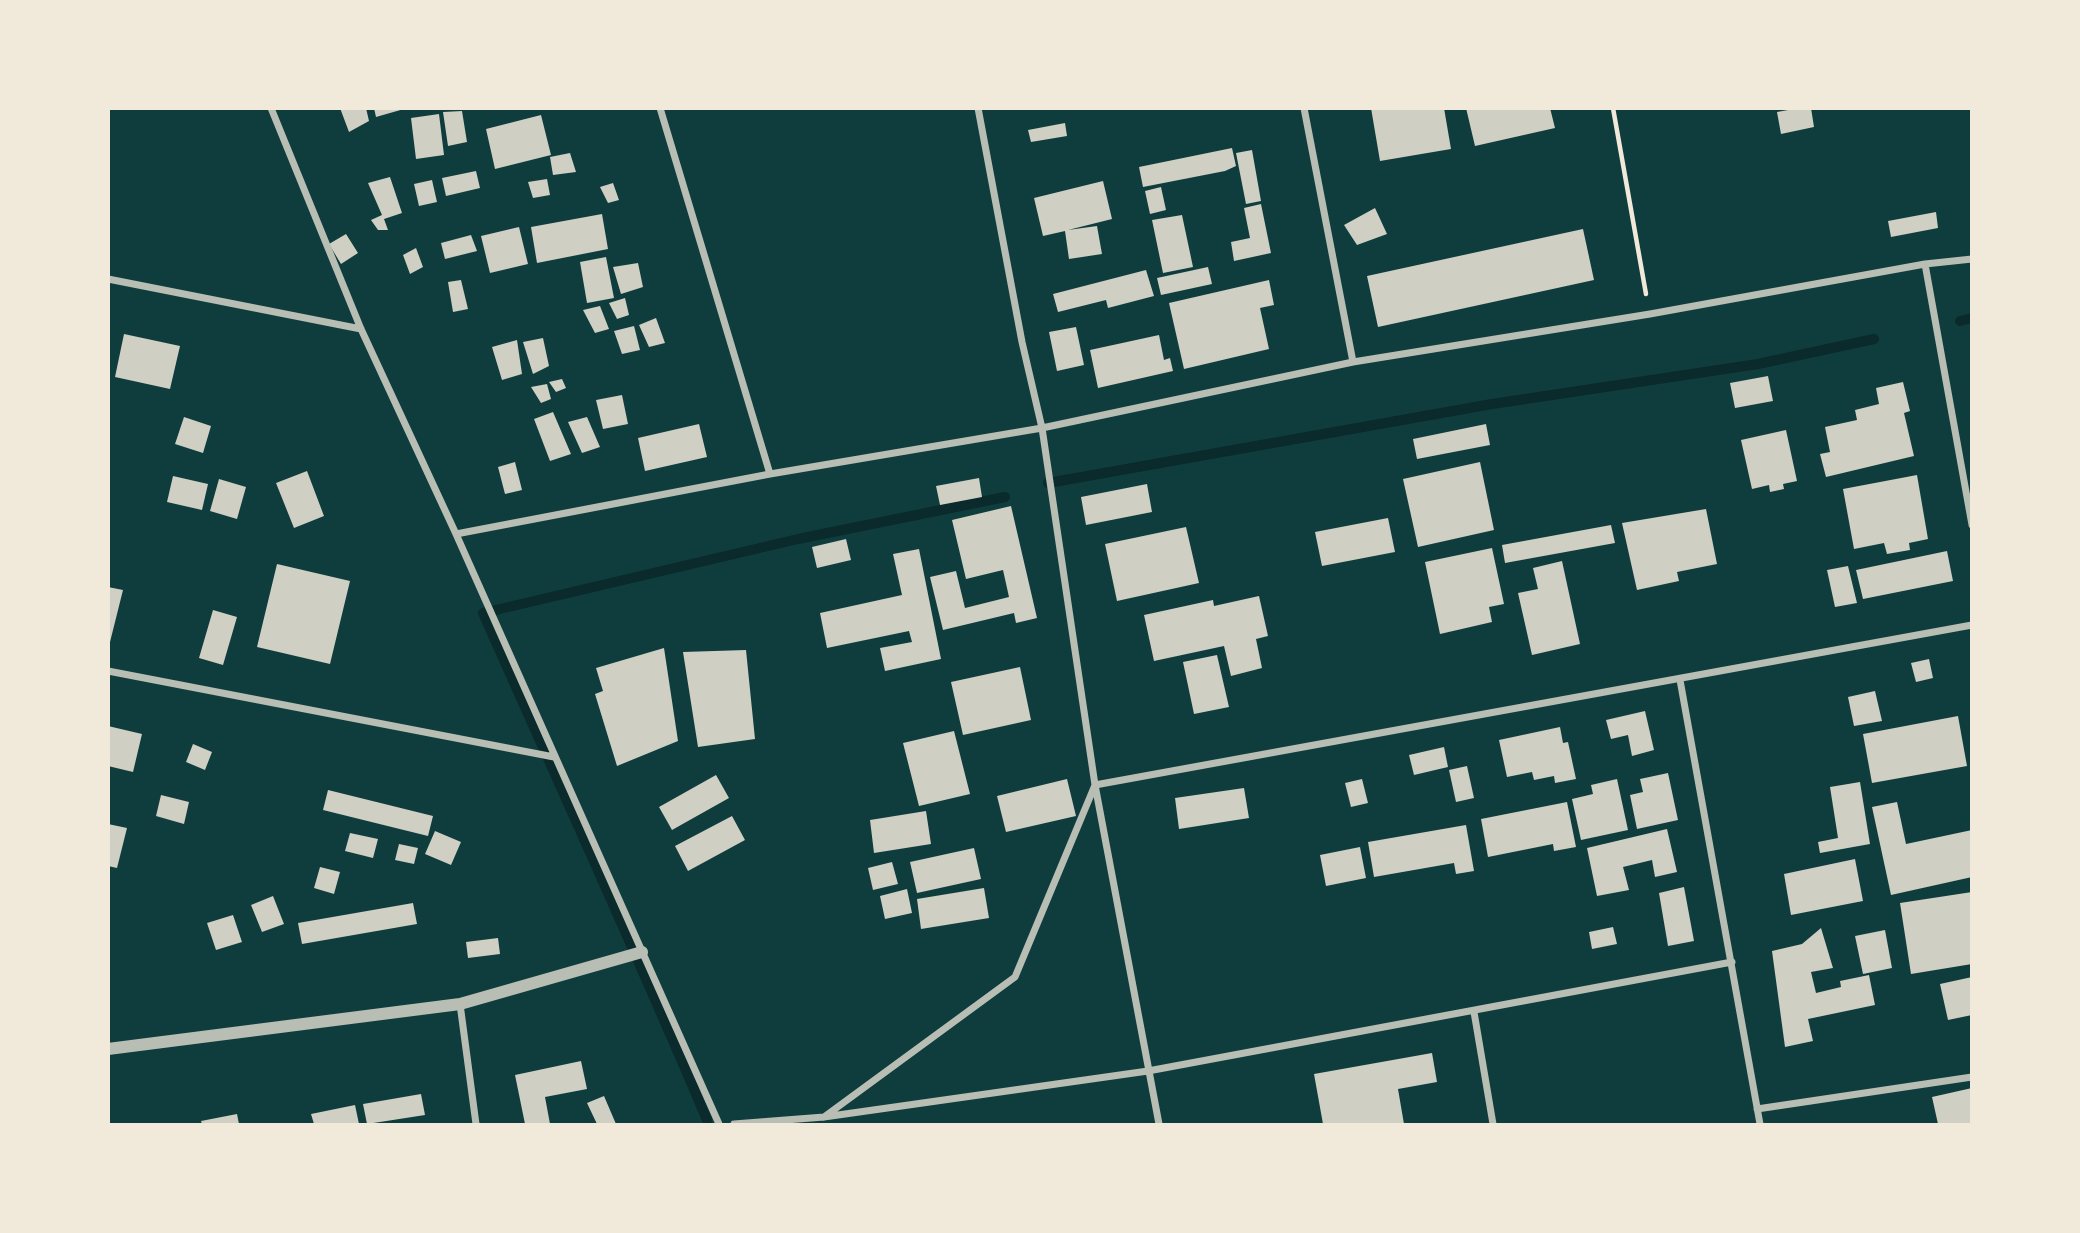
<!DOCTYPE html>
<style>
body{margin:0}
#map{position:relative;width:2080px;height:1233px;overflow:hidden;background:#0f3d3e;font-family:Overpass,sans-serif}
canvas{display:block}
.frame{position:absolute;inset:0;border:110px solid #f1e9da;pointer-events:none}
</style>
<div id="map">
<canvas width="2080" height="1233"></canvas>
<div class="frame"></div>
</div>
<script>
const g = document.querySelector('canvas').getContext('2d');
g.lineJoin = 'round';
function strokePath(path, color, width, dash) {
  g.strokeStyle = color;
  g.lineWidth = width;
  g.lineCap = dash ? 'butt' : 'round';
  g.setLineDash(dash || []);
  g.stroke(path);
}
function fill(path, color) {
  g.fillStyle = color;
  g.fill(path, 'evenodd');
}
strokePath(new Path2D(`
 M1960 321 1972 318
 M1048 483 1492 404 1758 364 1874 339
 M707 1120C635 950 558 782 483 613L798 539 1005 497`), '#0a2a2b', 10);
fill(new Path2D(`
 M340 108H366L369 121 349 132Z
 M374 108H404V109L376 117Z
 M1371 108H1444L1451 149 1380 161Z
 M1466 108H1550L1555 128 1475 146Z
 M1799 108H1811L1814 127 1781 134 1777 112Z
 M462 111 467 142 448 146 443 112Z
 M439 114 444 155 416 159 411 118Z
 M541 115 551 155 495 169 486 129Z
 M1065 123 1067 136 1031 142 1028 130Z
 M1232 148 1236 166 1225 171 1143 187 1139 167Z
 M1252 150 1261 201 1246 204 1236 153Z
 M570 153 576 172 553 175 550 157Z
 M476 171 480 188 446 196 442 178Z
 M390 177 402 213 384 219 388 230H378L371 220 382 215 368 183Z
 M547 179 550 195 533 198 528 182Z
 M432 180 437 202 419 206 414 184Z
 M1103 181 1112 219 1068 230 1097 226 1102 254 1069 259 1065 231 1043 236 1034 198Z
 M613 183 619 200 608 203 600 187Z
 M1161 187 1166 210 1150 214 1145 191Z
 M1261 204 1271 253 1234 261 1231 242 1250 238 1244 208Z
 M1375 208 1387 234 1357 245 1344 225Z
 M1936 212 1938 228 1891 237 1888 221Z
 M602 214 608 249 537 263 531 227Z
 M1182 215 1193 267 1163 273 1152 220Z
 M519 227 528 264 490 273 481 236Z
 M1583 229 1594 280 1378 327 1367 276Z
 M346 234 358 253 341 264 329 244Z
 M471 235 477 251 445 259 441 243Z
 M416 248 423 267 410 274 403 255Z
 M606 257 614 298 587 303 580 262Z
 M638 263 643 287 621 294 613 267Z
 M1208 267 1212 284 1161 295 1157 278Z
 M1146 270 1154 296 1108 308 1106 300 1058 312 1053 294Z
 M461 280 468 309 453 312 448 282Z
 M1269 280 1274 305 1260 308 1269 349 1184 369 1169 303Z
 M625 298 629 315 617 319 609 303Z
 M600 306 609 329 595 333 583 310Z
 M656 318 665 343 649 347 639 325Z
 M634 326 640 350 622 354 614 331Z
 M1076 327 1084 365 1057 371 1049 332Z
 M124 334 180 346 170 389 115 377Z
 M1159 335 1164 360 1170 358 1173 371 1098 388 1090 350Z
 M543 338 549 366 533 374 523 342Z
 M517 340 522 374 502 380 492 347Z
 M1768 376 1773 401 1735 408 1730 383Z
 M562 379 566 388 556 392 549 382Z
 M1903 382 1910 411 1904 413 1914 456 1826 477 1820 454 1830 452 1825 427 1857 420 1855 410 1879 404 1876 388Z
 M547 384 551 399 541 403 531 387Z
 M622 395 628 424 603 429 596 400Z
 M553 412 571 454 550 461 534 419Z
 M184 417 211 426 203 453 175 444Z
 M587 417 600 447 582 453 568 422Z
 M699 424 707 457 645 471 638 438Z
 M1486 424 1490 445 1417 459 1413 439Z
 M1786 430 1797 481 1783 484 1784 489 1770 492 1769 485 1752 489 1741 440Z
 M515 462 522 490 505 494 498 467Z
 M1480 462 1494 530 1418 547 1403 479Z
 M307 471 324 516 294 528 276 483Z
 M1917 475 1928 539 1909 543 1910 550 1887 554 1884 543 1854 549 1843 489Z
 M173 476 208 484 202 510 167 502Z
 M979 478 982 497 940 505 936 486Z
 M219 479 246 487 237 519 210 511Z
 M1147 484 1152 512 1086 525 1081 497Z
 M1011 506 1037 618 1016 623 1014 613 943 630 930 577 956 571 965 608 1009 597 1003 570 966 579 952 520Z
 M1706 509 1717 564 1677 572 1679 581 1637 590 1622 523Z
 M1388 518 1395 552 1322 566 1315 532Z
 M1611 525 1615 543 1505 563 1502 545Z
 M1186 527 1199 583 1117 601 1105 544Z
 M846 539 851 560 817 568 812 547Z
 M1492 548 1504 604 1489 607 1492 622 1440 634 1425 562Z
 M919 549 941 659 885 671 880 648 912 642 909 631 827 648 820 613 902 595 893 554Z
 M1947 551 1953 581 1863 599 1856 570Z
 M1562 561 1580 644 1532 655 1518 593 1538 589 1533 568Z
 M277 564 350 581 330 664 257 647Z
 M1848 566 1857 603 1835 607 1827 570Z
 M108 587 123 590 109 646 108 645Z
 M1259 596 1268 636 1256 639 1262 668 1231 676 1224 646 1154 661 1144 615 1213 600 1214 606Z
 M213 610 237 617 223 665 199 658Z
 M664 648 678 741 617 766 595 694 603 691 596 668Z
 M746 650 755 739 698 747 683 652Z
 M1217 655 1229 707 1194 714 1183 662Z
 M1929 659 1933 678 1916 682 1911 663Z
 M1020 667 1031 720 963 735 951 682Z
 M1875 691 1882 721 1854 726 1848 697Z
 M1645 711 1654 750 1632 756 1628 735 1611 739 1606 720Z
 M1958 716 1967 766 1872 783 1863 734Z
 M108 726 142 734 133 772 108 766Z
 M1560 727 1563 743 1568 742 1576 779 1555 783 1554 776 1534 780 1532 772 1507 777 1499 740Z
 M954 731 970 794 919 806 903 743Z
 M193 744 212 752 205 770 186 762Z
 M1444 747 1448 767 1414 775 1409 755Z
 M1467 766 1474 798 1456 802 1449 770Z
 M1668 773 1678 820 1637 829 1630 795 1643 792 1640 779Z
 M716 775 729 798 672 830 659 807Z
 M1067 779 1076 816 1006 832 997 796Z
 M1362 779 1368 803 1351 807 1345 783Z
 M1617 779 1628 830 1581 840 1572 799 1593 794 1591 785Z
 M1860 782 1870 844 1820 853 1818 842 1838 838 1830 787Z
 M1244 788 1249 818 1179 829 1175 798Z
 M328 790 433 816 428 836 323 810Z
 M161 795 189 802 184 824 156 816Z
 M1567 802 1576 847 1554 851 1553 844 1488 857 1481 819Z
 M1897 802 1906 844 1972 830V877L1891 895 1872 807Z
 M926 811 931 844 874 853 870 820Z
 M732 816 745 840 688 871 675 846Z
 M108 824 127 828 117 868 108 866Z
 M1466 825 1474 871 1456 874 1454 863 1374 877 1368 842Z
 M1667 829 1677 872 1655 877 1652 860 1623 867 1629 890 1597 896 1587 848Z
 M435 831 461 842 451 865 425 854Z
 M350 833 378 839 373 858 345 851Z
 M399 844 418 848 414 864 395 860Z
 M1360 847 1366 878 1326 886 1320 855Z
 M974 848 981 879 917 893 910 862Z
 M1855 859 1863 901 1791 915 1784 874Z
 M892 862 898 884 873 890 868 868Z
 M320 867 340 872 334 894 314 888Z
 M1684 887 1694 941 1668 946 1659 893Z
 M984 888 989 918 921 929 917 899Z
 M907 889 912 913 885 919 880 896Z
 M1972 892V964L1911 974 1900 903Z
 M273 896 284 924 262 932 251 905Z
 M413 903 417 924 302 944 298 923Z
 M233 915 242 942 216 950 207 923Z
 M1613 927 1617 944 1592 949 1589 932Z
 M1821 928 1833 968 1811 972 1816 993 1841 987 1840 981 1869 975 1875 1005 1808 1019 1813 1041 1785 1047 1772 951 1802 944Z
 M1885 930 1892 968 1863 974 1855 936Z
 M498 938 500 954 468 958 466 942Z
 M1972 977V1015L1948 1020 1940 984Z
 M1432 1053 1437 1082 1398 1089 1404 1124H1323L1314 1074Z
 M581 1061 587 1089 545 1097 550 1124H525L515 1075Z
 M1972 1088V1124H1938L1932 1097Z
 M421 1094 425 1115 367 1124 363 1104Z
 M604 1096 616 1124H597L587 1103Z
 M355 1105 359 1124H314L311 1114Z
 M237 1114 239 1124H202L201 1121Z`), '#cfcfc3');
strokePath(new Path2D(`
 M1613 108 1646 294`), '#f1e9da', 4.5);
strokePath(new Path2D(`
 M271 108 361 329 456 534 719 1124
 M660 108 770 474
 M978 108 1022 342 1042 428 1095 785 1159 1124
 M1304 108 1353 362
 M1925 264 1972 525
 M108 279 361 329
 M456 534 770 474 1042 428 1353 362 1650 314 1925 264 1972 259
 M108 671 554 757
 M1680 680 1760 1124
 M460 1004 476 1124
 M1474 1012 1493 1124
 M1757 1109 1972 1077
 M824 1117 1015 977 1095 785 1972 625
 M734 1124 824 1117 1148 1071 1732 962`), '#b8beb3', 7);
strokePath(new Path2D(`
 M108 1049 460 1004 642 952`), '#b8beb3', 12);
</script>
